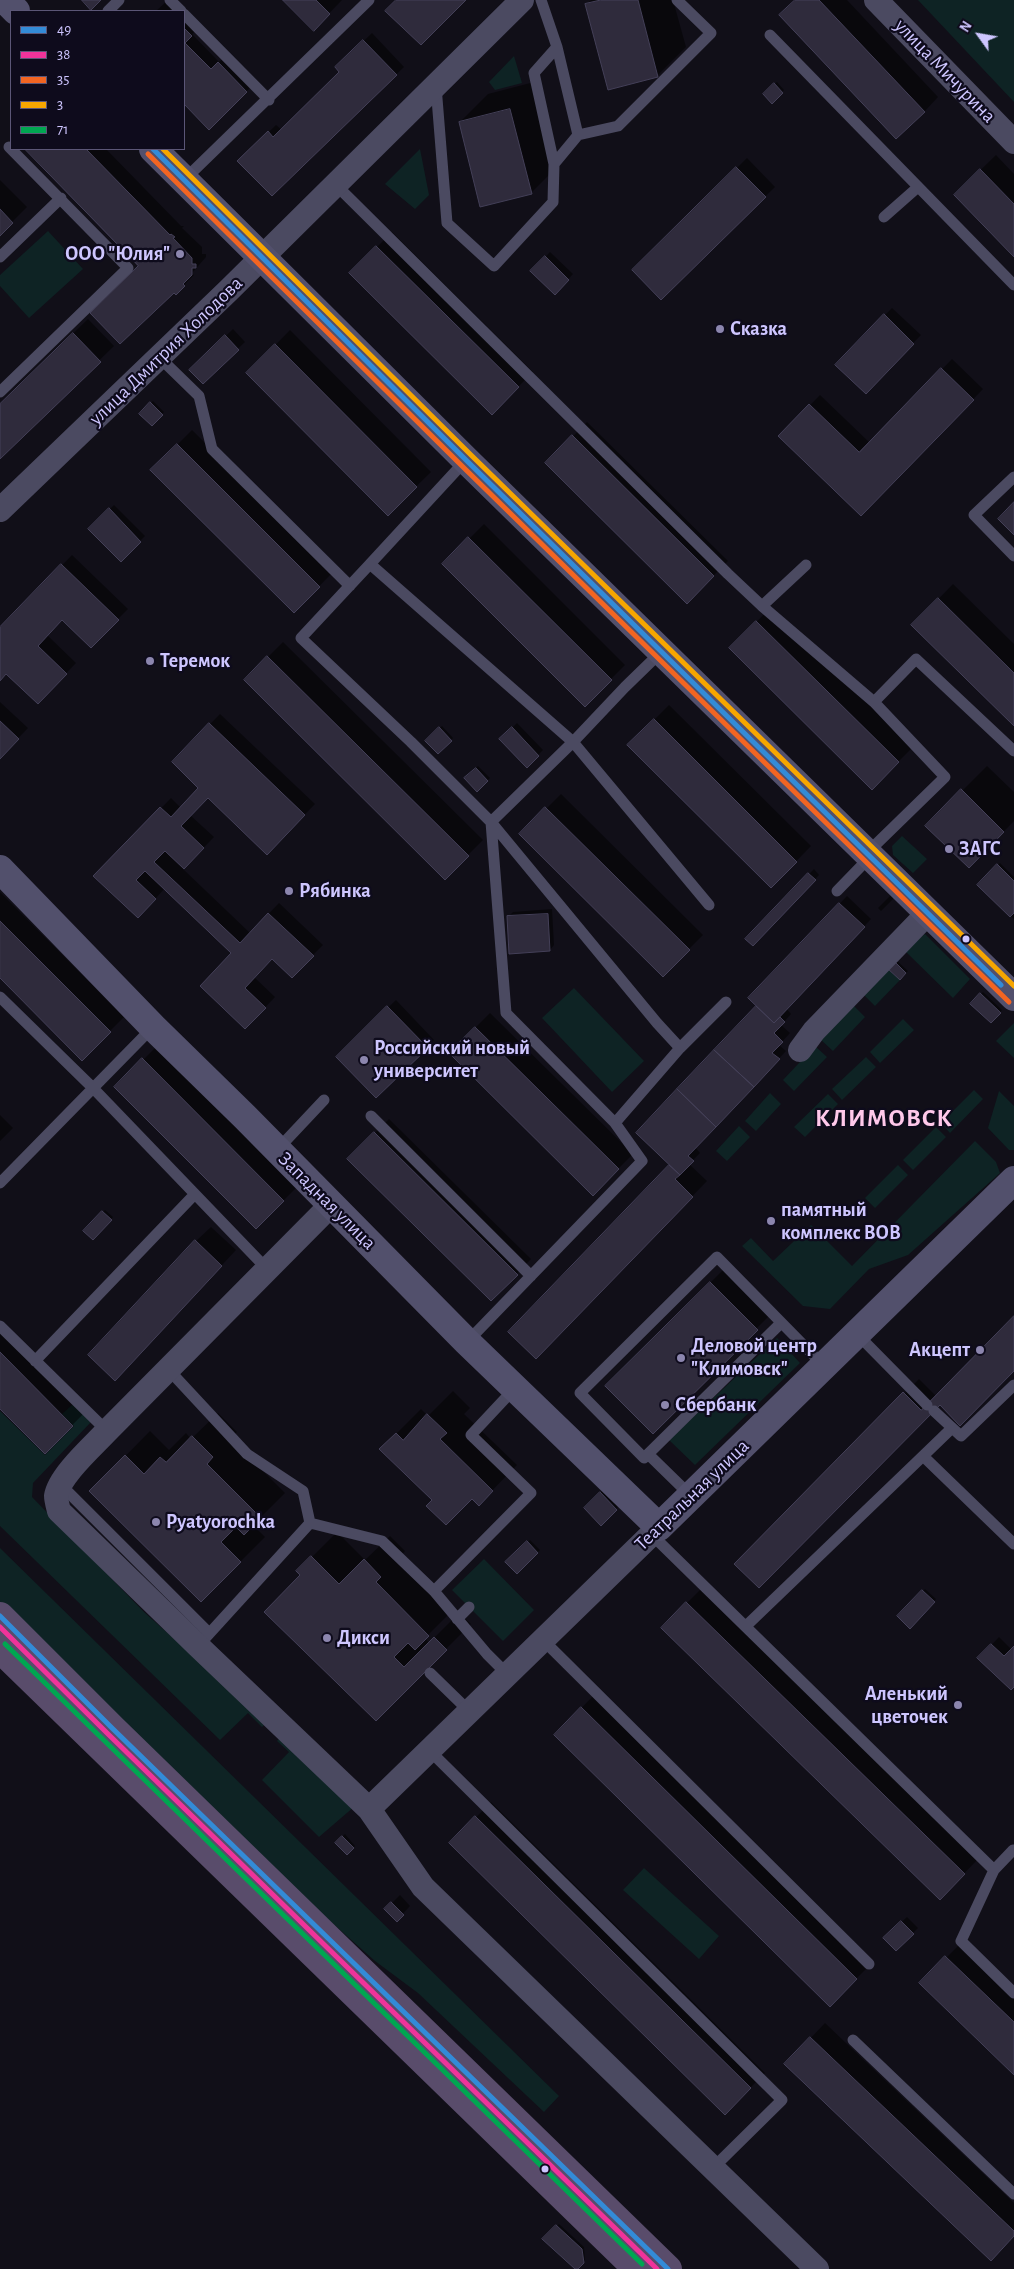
<!DOCTYPE html>
<meta charset="utf-8">
<style>
body{margin:0}
#map{position:relative;width:1014px;height:2269px;overflow:hidden;background:#110f18;font-family:"Alegreya Sans",sans-serif}
canvas{display:block}
.legend{position:absolute;left:10px;top:10px;width:175px;height:140px;box-sizing:border-box;background:#0e0b1c;border:1px solid #5b5677;margin:0;padding:6px 9px;list-style:none;font-size:15px;color:#cec6ff}
.legend li{display:flex;align-items:center;gap:10px;height:25px}
.legend b{width:25px;border:1px solid #5b5677}
.north{position:absolute;left:954px;top:10px;width:50px;height:50px;-webkit-text-stroke:4px #0e0b1c;paint-order:stroke;rotate:302deg;font-size:14px;font-weight:700;line-height:20px;text-align:center;color:#cec6ff}
.north::after{content:'';display:block;margin:auto;width:18px;height:22px;background:#cec6ff;clip-path:polygon(50% 0,100% 100%,50% 72%,0 100%)}
</style>
<div id="map">
<canvas width="1014" height="2269"></canvas>
<ul class="legend">
<li><b style="height:6px;background:#338bd7"></b>49</li>
<li><b style="height:6px;background:#ef339a"></b>38</li>
<li><b style="height:6px;background:#f26522"></b>35</li>
<li><b style="height:6px;background:#f7a600"></b>3</li>
<li><b style="height:6px;background:#00a651"></b>71</li>
</ul>
<div class="north">N</div>
</div>
<script>
const g = document.querySelector('canvas').getContext('2d');
g.lineJoin = 'round';
function fill(path, color) {
  g.fillStyle = color;
  g.fill(path, 'evenodd');
}
function strokePath(path, color, width, dash) {
  g.strokeStyle = color;
  g.lineWidth = width;
  g.lineCap = dash ? 'butt' : 'round';
  g.setLineDash(dash || []);
  g.stroke(path);
}
function label(font, color, halo, rows, align = 'center') {
  g.font = font + ' "Alegreya Sans",sans-serif';
  g.lineWidth = 4.5;
  g.setLineDash([]);
  g.textBaseline = 'middle';
  g.strokeStyle = halo;
  g.fillStyle = color;
  for (const [text, x, y, turn = 0] of rows) {
    g.save();
    g.translate(x, y);
    g.rotate((+turn || 0) * Math.PI / 180);
    g.textAlign = isNaN(turn) ? turn : align;
    if (halo) g.strokeText(text, 0, 0);
    g.fillText(text, 0, 0);
    g.restore();
  }
}
fill(new Path2D(`
 M918 0H1014V102Z
 M514 56 522 83 495 90 489 82Z
 M420 149 429 195 415 209 385 184Z
 M48 231 83 269 29 318 0 286V275Z
 M902 836 927 859 913 873 893 855 892 846Z
 M925 934 970 979 953 998 904 950Z
 M887 968 900 980 875 1006 863 994Z
 M574 988 644 1061 612 1092 542 1018Z
 M853 1005 865 1017 833 1051 820 1039Z
 M903 1019 914 1030 880 1063 870 1052Z
 M1014 1023V1058L996 1041Z
 M815 1046 827 1057 794 1091 783 1080Z
 M866 1057 876 1067 842 1100 832 1089Z
 M974 1090 983 1099 950 1133 941 1123Z
 M999 1091 1014 1106V1150H1009L988 1128Z
 M770 1093 781 1104 756 1131 745 1121Z
 M828 1094 838 1104 805 1137 794 1127Z
 M739 1126 750 1137 727 1161 716 1151Z
 M936 1127 946 1137 913 1170 903 1160Z
 M975 1141 996 1162 1000 1173 908 1255 869 1269 830 1309 803 1306 742 1246 751 1238 773 1261 811 1225 852 1266Z
 M898 1165 908 1175 875 1208 865 1198Z
 M777 1338 800 1363 695 1465 669 1440Z
 M73 1404 91 1422 33 1483 32 1497 144 1612 267 1722 262 1727 248 1713 220 1740 0 1526V1411L45 1455 74 1426 62 1414Z
 M0 1548 559 2096 544 2112 418 1993 375 1961 285 1881 0 1603Z
 M484 1559 534 1610 503 1641 452 1590Z
 M281 1736 355 1806 319 1837 262 1780 289 1752 277 1741Z
 M644 1868 719 1936 699 1959 623 1890Z`), '#0e2324');
fill(new Path2D(`
 M168 0 182 11H156Z
 M284 0H342L314 29Z
 M591 0H673L686 47 657 76 586 5Z
 M796 0H847L938 97 924 112Z
 M184 13 199 28 192 34 219 62 226 56 254 84 209 128 184 102Z
 M372 33 404 67 272 194 239 161 276 125 282 130 341 72 336 68Z
 M538 81 560 164 531 193 460 122 488 94Z
 M777 82 784 90 772 102 764 94Z
 M27 149H106L181 226H184L182 228 202 247V254H206V257L192 273 194 275 176 293 140 266Z
 M996 155 1014 174V255L955 195Z
 M747 158 775 187 661 298 634 270Z
 M0 180 27 207 0 234Z
 M392 232 533 372 492 413 351 273Z
 M550 252 573 274 555 293 532 271Z
 M892 308 921 335 865 392 837 364Z
 M88 319 114 346 0 457V405Z
 M233 329 245 342 203 382 191 370Z
 M290 330 431 472 388 514 248 373Z
 M952 359 983 389 861 515 780 436 820 395 870 443Z
 M153 401 164 412 152 425 141 414Z
 M587 422 728 561 687 602 547 463Z
 M192 430 334 571 294 612 152 470Z
 M114 505 145 536 121 560 90 529Z
 M484 524 625 665 585 705 444 564Z
 M72 555 128 609 91 646 62 619 47 635 76 663 38 702 7 672 0 679V629Z
 M953 584 1014 644V724L913 625Z
 M771 607 913 747 872 788 731 648Z
 M283 642 483 840 445 878 245 680Z
 M0 702 28 728 0 757Z
 M669 705 811 846 771 887 629 745Z
 M220 714 315 804 267 853 208 797 190 815 214 837 183 869 250 933 279 903 323 945 292 976 273 958 254 977 275 997 255 1018 233 953 165 888 148 907 95 876 171 798 181 808 200 788 173 762Z
 M517 723 543 750 527 766 501 739Z
 M442 726 453 738 438 753 427 741Z
 M478 766 490 778 477 790 466 778Z
 M987 766 1014 792V821L969 867 927 826Z
 M561 794 703 935 663 975 521 834Z
 M1000 863 1014 877V919L979 885Z
 M814 869 819 875 753 945 747 939Z
 M0 892 124 1017 82 1059 0 976Z
 M891 895 894 898 881 911 878 908Z
 M847 896 871 919 786 1008 791 1014 781 1025 790 1033 779 1045 786 1051 695 1147 700 1153 689 1164 707 1181 551 1342 510 1332 671 1165 637 1133 758 1006 750 998Z
 M552 909 554 945 550 950 508 917 513 912Z
 M896 960 908 971 900 978 889 968Z
 M983 992 1002 1010 991 1022 972 1004Z
 M396 1000 434 1040 376 1097 337 1057Z
 M490 1013 633 1154 593 1194 450 1053Z
 M158 1045 298 1186 256 1228 116 1087Z
 M0 1115 13 1128 0 1141Z
 M389 1119 531 1259 491 1300 349 1159Z
 M105 1210 113 1217 93 1238 85 1231Z
 M211 1227 236 1250 130 1364 196 1241Z
 M725 1268 771 1314 653 1432 607 1386Z
 M1014 1318V1369L940 1404 736 1564 919 1379 937 1397Z
 M0 1323 87 1410 45 1453 0 1408Z
 M453 1391 470 1408 464 1414 517 1465 479 1504 472 1498 434 1500 381 1449 421 1409 428 1416Z
 M218 1413 237 1432 230 1438 285 1493 253 1525 265 1537 201 1601 91 1491 150 1431 169 1450 186 1433 191 1439Z
 M602 1491 618 1507 601 1524 585 1508Z
 M337 1532 365 1560 390 1536 405 1551 400 1557 453 1610 425 1638 429 1643 459 1613 471 1624 376 1719 302 1575 298 1571Z
 M530 1540 540 1550 517 1572 507 1562Z
 M702 1588 979 1858 954 1884 662 1628Z
 M925 1589 936 1599 910 1627 899 1616Z
 M999 1637 1012 1650 1014 1648V1686L979 1658Z
 M596 1693 871 1964 830 2005 555 1735Z
 M491 1802 765 2073 725 2113 451 1843Z
 M345 1834 355 1846 347 1854 336 1843Z
 M400 1895 410 1906 397 1920 386 1909Z
 M907 1917 918 1928 896 1950 885 1938Z
 M961 1943 1014 1994V2073L921 1983Z
 M825 2023 1014 2203V2235L786 2064Z
 M559 2224 584 2247 585 2260 577 2269 544 2239Z`), '#0007');
const building = new Path2D(`
 M82 0H101L91 10Z
 M283 0H316L330 14 314 31Z
 M396 0H466L421 45 385 11Z
 M601 0H638L658 77 608 90 585 4Z
 M795 0H819L925 112 896 139 779 15Z
 M184 28 192 36 185 43 211 69 218 62 247 92 209 130 184 104Z
 M363 40 397 75 272 196 237 161 268 131 273 137 339 72 335 67Z
 M774 83 783 93 772 104 763 94Z
 M510 109 532 194 480 207 459 122Z
 M25 149H86L170 235 171 234 175 237 173 238 192 258V264H196V268H192V275L183 284 185 286 176 295 174 293 120 344 90 313 138 266Z
 M736 167 766 197 661 300 632 270Z
 M980 169 1014 204V257L954 195Z
 M0 209 13 223 0 236Z
 M376 246 519 387 492 415 349 273Z
 M545 256 569 280 555 295 530 271Z
 M884 314 914 344 866 394 835 365Z
 M73 333 101 362 0 459V404Z
 M225 335 239 350 203 384 189 370Z
 M275 344 417 487 388 516 246 373Z
 M941 368 974 400 861 516 778 436 809 404 859 452Z
 M150 402 163 415 152 426 139 414Z
 M572 435 714 576 687 604 545 463Z
 M177 444 320 587 294 613 150 470Z
 M1014 502V535L998 519Z
 M109 508 141 542 121 562 88 529Z
 M468 537 612 680 585 707 442 564Z
 M61 564 119 620 91 648 62 620 38 646 67 674 38 704 6 674 0 681V627Z
 M938 598 1014 673V726L911 625Z
 M756 621 899 762 872 790 729 648Z
 M267 656 469 856 445 880 244 680Z
 M654 719 797 862 771 888 627 745Z
 M0 721 19 739 0 759Z
 M209 723 305 815 267 855 208 798 181 826 204 848 184 869 165 851 154 862 240 943 268 913 314 956 292 978 272 959 245 988 266 1008 245 1029 200 986 231 953 145 871 136 880 156 899 138 918 93 876 160 807 171 817 198 788 172 762Z
 M439 727 452 741 438 754 425 741Z
 M512 727 539 756 527 768 499 739Z
 M476 768 488 781 477 792 464 778Z
 M961 789 1004 832 969 868 925 826Z
 M545 807 690 950 663 977 519 834Z
 M997 864 1014 881V913L1010 917 977 885Z
 M808 873 816 880 753 946 745 939Z
 M839 903 865 927 774 1023 748 998Z
 M548 914 550 951 509 954 507 916Z
 M0 921 111 1032 82 1061 0 978Z
 M894 961 906 973 900 980 887 968Z
 M980 993 1001 1013 991 1023 970 1004Z
 M387 1006 428 1048 376 1098 336 1057Z
 M756 1006 774 1023 780 1017 785 1022 774 1033 783 1042 772 1053 780 1059 754 1087 714 1050Z
 M475 1027 619 1169 593 1196 449 1053Z
 M714 1050 754 1087 716 1127 677 1089Z
 M142 1058 284 1201 256 1229 114 1087Z
 M677 1089 716 1127 688 1156 694 1161 680 1175 636 1133Z
 M374 1132 518 1275 491 1301 347 1159Z
 M669 1165 680 1175 675 1179 693 1197 536 1359 508 1332Z
 M102 1211 112 1220 93 1240 83 1231Z
 M195 1240 222 1266 115 1381 88 1355Z
 M710 1282 758 1330 653 1434 605 1386Z
 M1014 1316V1371L960 1426 940 1405 759 1588 734 1564 903 1392 921 1410Z
 M0 1352 73 1426 45 1454 0 1409Z
 M427 1414 447 1433 440 1439 493 1491 479 1506 472 1499 446 1525 426 1506 432 1500 379 1449 396 1433 403 1440Z
 M192 1436 213 1457 207 1464 261 1518 244 1535 236 1527 221 1542 241 1562 201 1602 89 1491 125 1455 144 1474 160 1457 166 1462Z
 M600 1492 617 1510 601 1526 584 1508Z
 M527 1541 538 1553 517 1574 505 1562Z
 M311 1556 339 1584 364 1559 381 1577 376 1582 429 1636 415 1650 408 1643 394 1657 404 1667 434 1637 447 1650 376 1721 264 1612 300 1575 296 1571Z
 M922 1590 935 1602 910 1629 897 1616Z
 M686 1602 965 1874 940 1900 661 1628Z
 M991 1644 1004 1656 1014 1646V1687L1011 1690 977 1658Z
 M581 1707 857 1979 830 2007 554 1735Z
 M475 1816 751 2088 725 2115 449 1843Z
 M342 1836 354 1848 347 1855 335 1843Z
 M391 1902 404 1915 397 1922 384 1909Z
 M901 1921 914 1934 896 1951 883 1938Z
 M945 1956 1014 2022V2075L919 1983Z
 M810 2037 1014 2231V2236L991 2261 784 2064Z
 M556 2225 582 2249 584 2263 578 2269H575L542 2239Z`);
fill(building, '#2f2b3c');
strokePath(building, '#444058', 1);
strokePath(new Path2D(`
 M170 0 181 11
 M541 0 557 47 578 135
 M108 11 119 0
 M184 14 269 100
 M770 35 1014 285
 M436 86 447 223 494 266 553 202 554 164 578 135 618 126 711 33 677 0
 M554 164 534 73 557 47
 M184 180 369 0
 M335 184 728 574 762 606 874 702 945 777 867 853
 M884 217 918 187
 M0 257 61 198
 M159 357 199 396 212 449 350 586
 M0 392 128 268 9 147
 M466 460 370 564 573 742 709 905
 M1014 477 974 515 1014 556
 M370 564 301 638 411 742 491 822 506 1013 615 1123
 M762 606 806 565
 M661 652 625 687 573 742 491 822 657 1023 680 1048
 M874 702 916 659 1014 751
 M837 891 870 857
 M0 997 93 1088 267 1269
 M371 1116 531 1276
 M277 1150 324 1100
 M0 1183 153 1027
 M781 1323 644 1458 580 1393 717 1257 824 1366
 M0 1326 107 1431
 M857 1334 927 1405
 M467 1342 642 1161 615 1123 680 1048 726 1002
 M35 1361 194 1195
 M168 1369 247 1454 303 1491 310 1523 198 1646
 M934 1411 961 1436 1014 1385
 M952 1428 923 1456 1014 1544
 M648 1454 691 1496
 M61 1485 209 1633
 M310 1523 382 1541 434 1591 487 1654 508 1675
 M651 1534 994 1870 961 1941 1014 1993
 M434 1591 531 1493 471 1435 515 1388
 M457 1619 469 1607
 M746 1626 923 1456
 M543 1640 869 1964
 M430 1673 470 1712
 M430 1751 782 2100 713 2168
 M994 1870 1013 1850
 M853 2040 1014 2194`), '#4b4a61', 11);
strokePath(new Path2D(`
 M876 0 1014 142
 M0 510 229 290 522 0
 M800 1050 814 1031 928 913
 M331 1205 107 1431C93 1446 59 1476 56 1496 56 1500 58 1507 59 1511L198 1646 369 1809 423 1887 817 2269
 M369 1809 659 1527`), '#4b4a61', 24);
strokePath(new Path2D(`
 M5 0 16 11
 M153 149 466 460 1014 997
 M0 869 153 1027 245 1117 467 1342 659 1527 1014 1180`), '#52506c', 28);
strokePath(new Path2D(`
 M0 1616 113 1729 668 2269
 M0 1649 637 2269`), '#594c6b', 28);
strokePath(new Path2D(`
 M153 149 466 460 1001 985
 M0 1616 113 1729 668 2269`), '#338bd7', 5);
strokePath(new Path2D(`
 M0 1627 108 1734 657 2269`), '#ef339a', 5);
strokePath(new Path2D(`
 M148 154 461 465 1009 1002`), '#f26522', 5);
strokePath(new Path2D(`
 M163 149 471 455 1014 986`), '#f7a600', 5);
strokePath(new Path2D(`
 M5 1644 642 2264`), '#00a651', 5);
for (const [x, y, r, color] of [
 [180,254,5,"#8c86ae"],
 [720,329,5,"#8c86ae"],
 [150,661,5,"#8c86ae"],
 [949,849,5,"#8c86ae"],
 [289,891,5,"#8c86ae"],
 [966,939,4.5,"#cec6ff"],
 [364,1060,5,"#8c86ae"],
 [771,1221,5,"#8c86ae"],
 [980,1350,5,"#8c86ae"],
 [681,1358,5,"#8c86ae"],
 [665,1405,5,"#8c86ae"],
 [156,1522,5,"#8c86ae"],
 [327,1638,5,"#8c86ae"],
 [958,1705,5,"#8c86ae"],
 [545,2169,4.5,"#cec6ff"]
]) {
  const dot = new Path2D();
  dot.arc(x, y, r, 0, 2 * Math.PI);
  g.fillStyle = color;
  g.fill(dot);
  strokePath(dot, '#0e0b1c', 2);
}
label('20px', '#cec6ff', '#0e0b1c', [
 ["улица Мичурина",945,71,46],
 ["улица Дмитрия Холодова",166,351,-44],
 ["Западная улица",327,1201,45],
 ["Театральная улица",692,1495,-44]
]);
label('bold 20px', '#cec6ff', '#0e0b1c', [
 ["ООО \"Юлия\"",170,254,"right"],
 ["Сказка",730,329],
 ["Теремок",160,661],
 ["ЗАГС",959,849],
 ["Рябинка",299,891],
 ["Российский новый",374,1048],
 ["университет",374,1071],
 ["памятный",781,1210],
 ["комплекс ВОВ",781,1233],
 ["Деловой центр",691,1346],
 ["\"Климовск\"",691,1369],
 ["Акцепт",970,1350,"right"],
 ["Сбербанк",675,1405],
 ["Pyatyorochka",166,1522],
 ["Дикси",337,1638],
 ["Аленький",948,1694,"right"],
 ["цветочек",948,1717,"right"]
], 'left');
g.letterSpacing = '1px';
label('bold 25px', '#ffc8ea', '#0e0b1c', [
 ["КЛИМОВСК",884,1118]
]);
g.letterSpacing = '0px';
</script>
